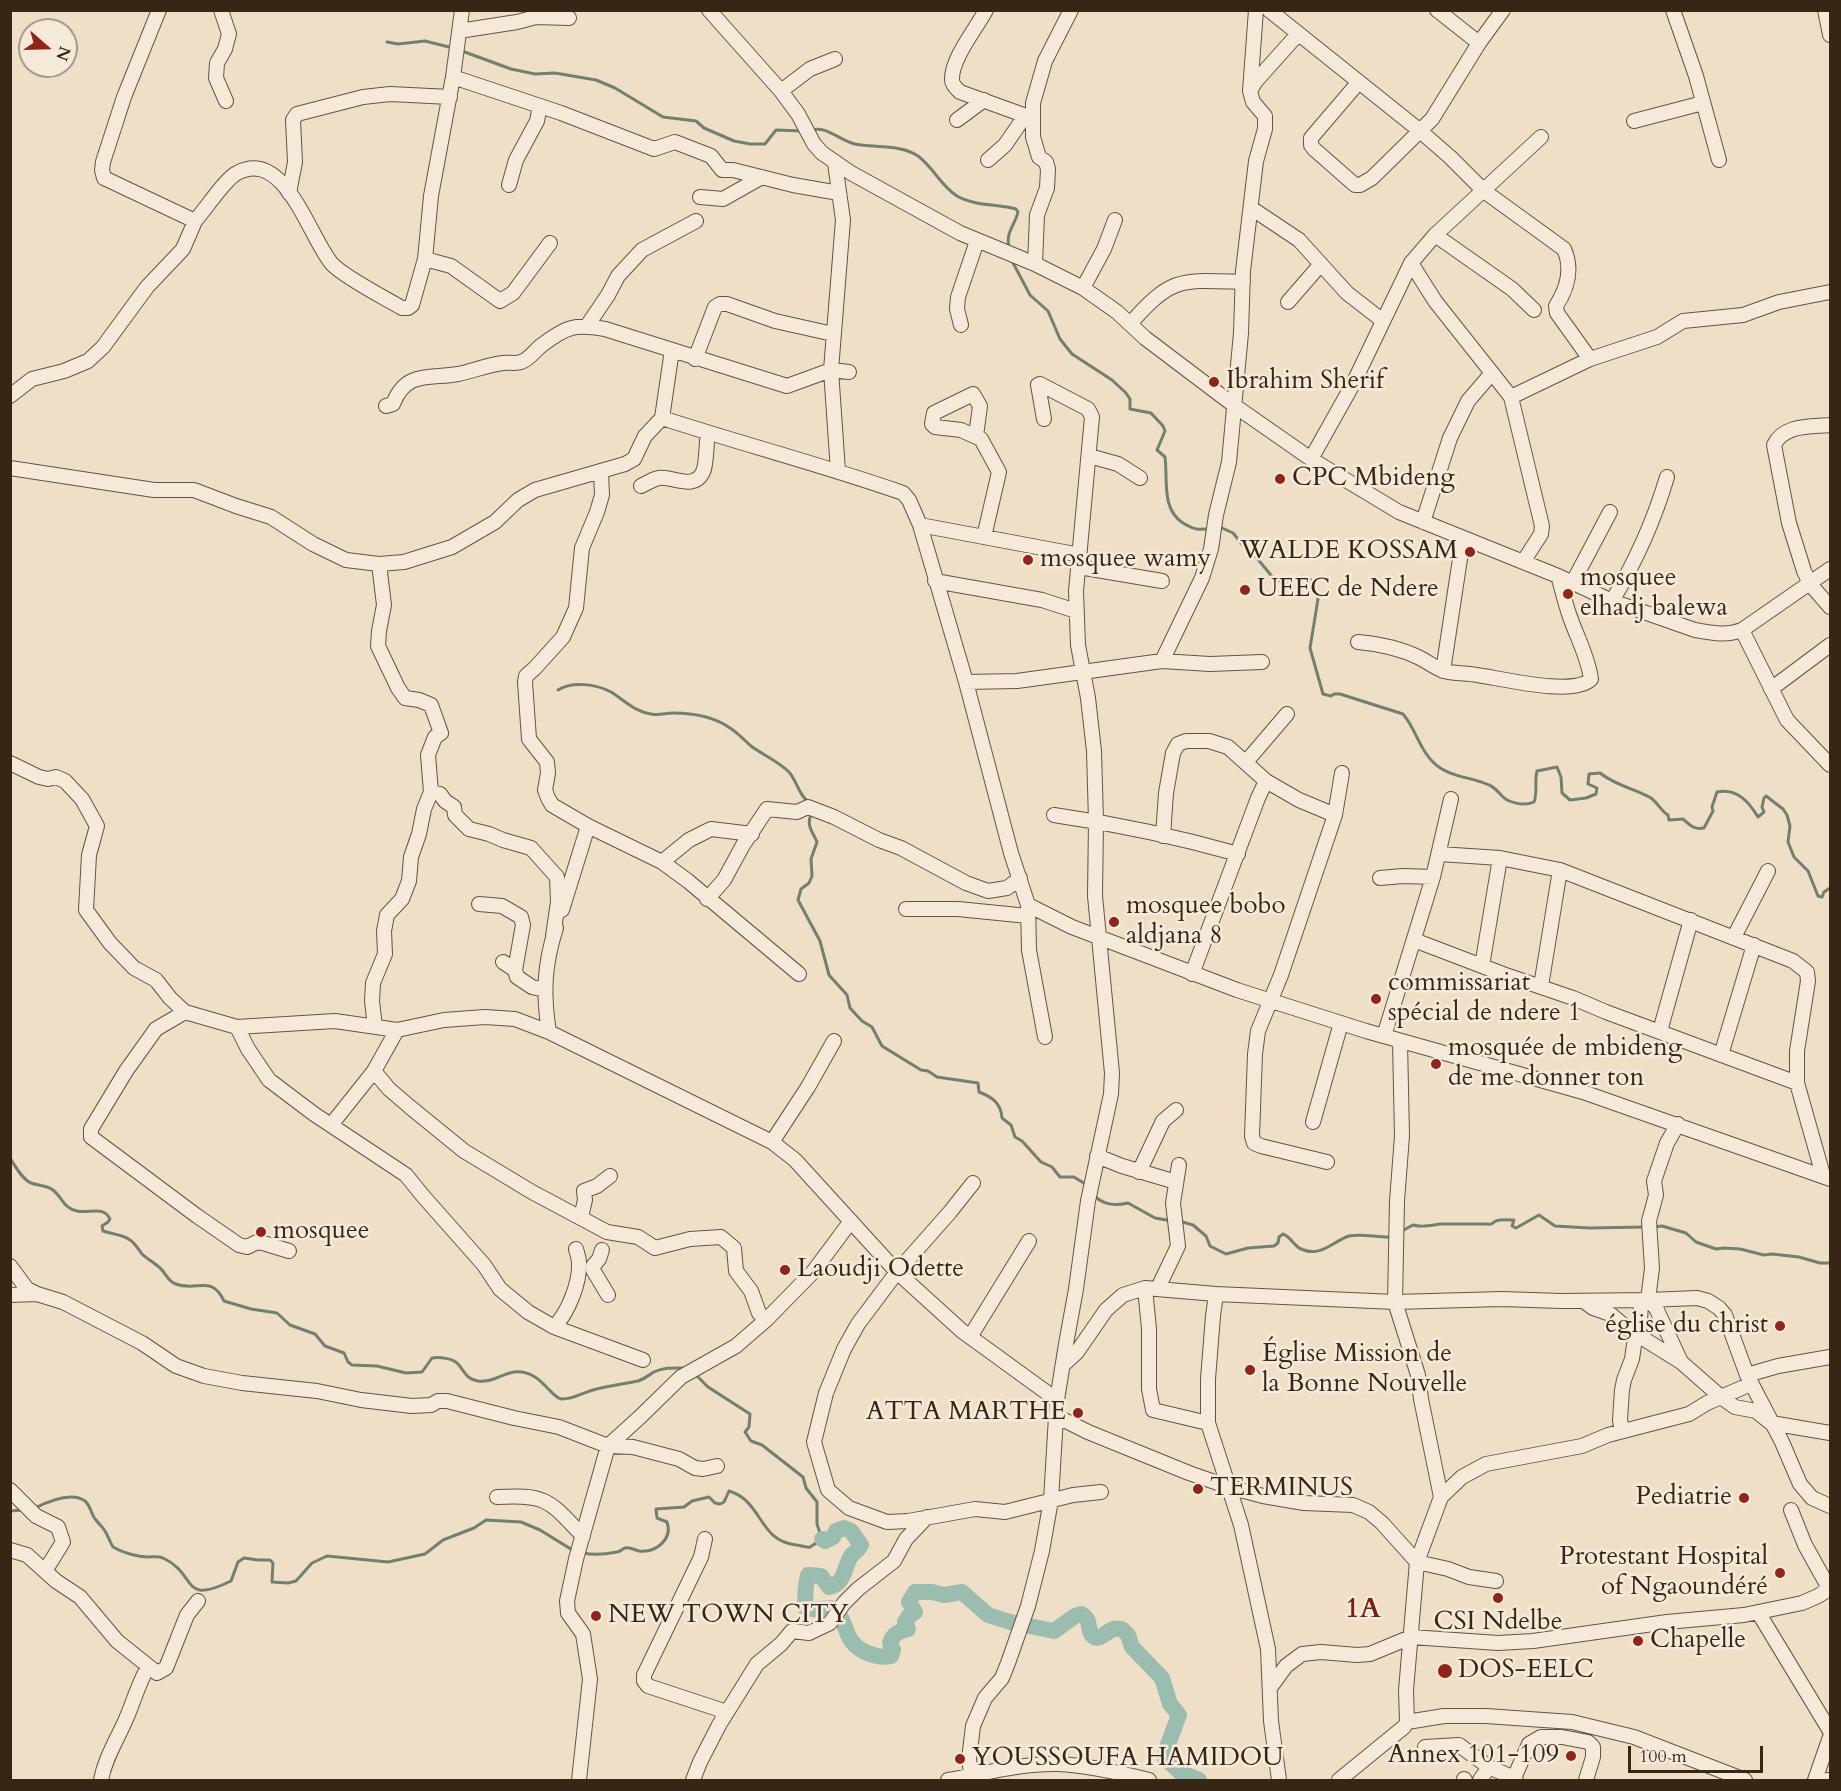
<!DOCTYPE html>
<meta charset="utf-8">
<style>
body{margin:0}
#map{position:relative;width:1841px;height:1791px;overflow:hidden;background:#efdfc6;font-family:Cardo,serif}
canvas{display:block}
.frame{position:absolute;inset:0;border:12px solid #372515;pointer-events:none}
.north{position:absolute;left:18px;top:18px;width:60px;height:60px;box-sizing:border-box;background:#f5eada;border:2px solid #a99b8b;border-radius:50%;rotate:110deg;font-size:16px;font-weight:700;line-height:24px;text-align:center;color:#372515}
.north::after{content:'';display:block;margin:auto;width:21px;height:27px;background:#8f2418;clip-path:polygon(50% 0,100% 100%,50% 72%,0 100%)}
.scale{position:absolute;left:1628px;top:1746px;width:135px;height:27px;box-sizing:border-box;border:3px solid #372515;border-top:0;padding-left:8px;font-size:18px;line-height:21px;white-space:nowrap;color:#372515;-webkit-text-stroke:4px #f5eada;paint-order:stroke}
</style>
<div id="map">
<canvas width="1841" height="1791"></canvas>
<div class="frame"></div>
<div class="north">N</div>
<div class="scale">100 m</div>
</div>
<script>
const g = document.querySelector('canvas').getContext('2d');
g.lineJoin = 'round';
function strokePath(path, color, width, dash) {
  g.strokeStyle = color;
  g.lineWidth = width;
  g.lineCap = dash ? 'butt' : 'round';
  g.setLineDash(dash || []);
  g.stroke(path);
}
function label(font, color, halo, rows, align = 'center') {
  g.font = font + ' Cardo,serif';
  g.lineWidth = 5;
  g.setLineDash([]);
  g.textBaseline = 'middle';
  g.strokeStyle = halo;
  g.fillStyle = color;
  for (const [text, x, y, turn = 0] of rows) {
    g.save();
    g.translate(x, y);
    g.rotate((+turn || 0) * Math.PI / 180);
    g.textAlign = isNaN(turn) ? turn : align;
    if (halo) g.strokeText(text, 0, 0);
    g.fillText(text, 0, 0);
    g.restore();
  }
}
strokePath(new Path2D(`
 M387 42 398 44 425 41 453 48
 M462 51 511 69 535 74 555 73 596 80 615 88 663 117 696 121 704 128 734 141 750 144H765L776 130 803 131
 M812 130C827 126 839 140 855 144 875 148 900 144 918 156 933 167 941 186 957 196 974 206 998 204 1016 209L1018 212C1015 225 1005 233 1009 247
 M1011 259 1030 295 1048 311 1060 339 1072 354 1112 380 1126 393 1130 399V409L1151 413 1163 426 1165 431 1157 450 1165 457C1168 480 1161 509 1183 523 1193 529 1199 531 1210 528
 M1220 527 1233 533 1246 549 1252 552 1274 579 1283 582 1302 577 1311 580 1318 599 1310 648 1323 694 1331 696 1334 694H1340L1403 714C1416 729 1419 749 1433 762 1447 777 1472 777 1489 785 1497 788 1500 796 1507 800 1516 804 1525 806 1534 802 1538 792 1534 782 1537 771L1557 767 1561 777 1562 793 1570 800 1586 798 1596 794 1597 788 1588 784 1589 774 1600 773C1616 786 1634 788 1651 798 1658 803 1661 811 1668 815L1669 820 1683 819C1690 825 1694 830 1704 828L1713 811 1712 807 1717 792C1737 788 1749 802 1758 817L1764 812 1762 807 1764 798 1766 796 1783 809 1787 815 1790 826 1788 842 1794 857 1808 871 1818 896 1822 897 1824 892 1830 888
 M558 690C572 681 596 684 611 692 624 700 635 712 651 714 658 716 666 713 673 713 694 713 713 716 730 728 738 733 744 740 751 746 763 755 778 761 789 772 797 781 799 796 809 802
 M812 813C805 825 813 832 817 842L811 859 812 876 809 883 801 889 798 900 820 941 829 975 847 995 850 1008 862 1021 872 1027 882 1046 921 1070 928 1071 937 1077 978 1083 979 1092C992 1097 1001 1103 1002 1118L1011 1125 1015 1137 1022 1141 1041 1162 1052 1167 1060 1177H1074L1087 1185
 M10 1158C15 1166 22 1179 31 1183 39 1186 46 1185 53 1190 63 1198 63 1208 77 1211 89 1214 103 1205 110 1219L108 1222 102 1226 103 1231C111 1234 122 1234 130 1240 135 1243 138 1249 142 1254 147 1259 155 1263 160 1268 167 1274 167 1281 176 1284 197 1292 211 1274 224 1301L251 1309 277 1313 290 1325 315 1334 325 1346 344 1353 348 1362 352 1365 377 1366 406 1373 422 1372 432 1358C439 1357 453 1358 458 1364 465 1372 466 1379 478 1381 498 1384 511 1362 535 1377 544 1382 555 1399 562 1399 574 1399 582 1393 593 1390 608 1386 623 1384 638 1381 644 1379 649 1375 654 1372 664 1367 675 1368 686 1368
 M1094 1195C1102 1205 1116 1206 1128 1203L1155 1218 1172 1221
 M1179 1221 1193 1225 1206 1236 1210 1246 1226 1254 1248 1248 1274 1246 1278 1243 1279 1237 1283 1234C1291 1237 1294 1246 1301 1249 1321 1258 1333 1241 1349 1236 1363 1233 1378 1238 1392 1237
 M1654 1227 1662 1226 1686 1233 1696 1242 1716 1249 1724 1248 1740 1249 1764 1255 1772 1254 1799 1257 1820 1263H1830
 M1400 1232 1413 1225C1423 1228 1432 1225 1441 1224 1457 1224 1472 1224 1487 1224 1494 1225 1490 1224 1496 1221 1501 1219 1510 1220 1514 1220L1512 1226 1516 1228 1539 1215 1555 1226 1589 1228 1645 1227
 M35 1508C47 1502 71 1491 85 1501 91 1506 91 1515 96 1520 99 1524 102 1526 105 1531 108 1536 110 1542 113 1547 123 1553 138 1557 149 1557 154 1557 158 1556 163 1558 198 1574 180 1606 231 1581L238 1562 244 1558 258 1560H270L273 1563 272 1582 288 1583 296 1581 312 1563 327 1556 388 1562 425 1554 443 1540 474 1528 486 1520 521 1522 540 1530 574 1551
 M10 1511 23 1510
 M583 1553C593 1555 607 1554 617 1552 620 1552 622 1549 625 1548 630 1547 635 1550 639 1551 656 1553 673 1539 667 1522L657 1518 656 1509 684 1507 692 1501 709 1497 715 1503 720 1504 724 1502 729 1491C763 1501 758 1541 796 1545 800 1545 806 1548 810 1547 814 1545 818 1541 822 1539L817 1524V1502L806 1488 803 1477 762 1445 751 1441 745 1432 749 1427 750 1414 708 1387 695 1374`), '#738071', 3);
strokePath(new Path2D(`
 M822 1539 825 1541 833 1537 836 1531 844 1528 851 1531 861 1545C858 1551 854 1552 851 1556 844 1567 845 1584 829 1587L821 1576 808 1575C805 1586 805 1596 805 1607 816 1613 830 1605 836 1610 842 1617 845 1627 848 1635 855 1651 876 1659 891 1656L893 1650 890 1643C893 1634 899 1631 908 1629L905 1622 908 1617 915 1612 909 1602 915 1592H932L944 1595 962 1592 988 1615 1010 1622 1054 1631 1075 1616 1081 1614C1093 1621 1086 1628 1092 1635 1098 1643 1108 1630 1114 1629 1116 1628 1121 1629 1123 1630L1128 1635 1132 1647 1162 1678 1170 1704 1179 1715 1166 1750 1165 1758 1181 1773 1199 1780`), '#9bbdaf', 16);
const minor = new Path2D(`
 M159 10 124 97 103 162 102 170 104 178 195 221C205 210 225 179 237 173 285 147 310 239 332 264 344 277 385 298 402 308H408L412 305 425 259 431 196 453 77 462 10
 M221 10 229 34 225 49 217 63 216 78 226 101
 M709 10 781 91 798 114 814 144 822 153 851 173 960 233 1035 264 1083 288 1117 312 1145 338 1235 406 1311 459 1399 512 1558 576 1612 601 1695 630C1711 633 1726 636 1742 630L1830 569
 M986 10C976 29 951 59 952 80 952 85 957 89 960 92L1032 118
 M1269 10 1419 130 1450 157 1484 191 1564 249C1573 269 1567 289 1556 306L1557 313 1590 359
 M1437 10 1479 43
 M1673 10 1696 76 1719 160
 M1825 10 1830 35
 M459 31 517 22 536 17 569 18
 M453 77 561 113 654 149 675 142 711 156 722 170H733L793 185 839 193
 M1358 83 1311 138V145L1314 149 1355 185H1360L1372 178 1432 119 1479 43 1503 10
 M781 91 810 69 835 59
 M1250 91 1256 81 1298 34
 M957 120 984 100
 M1634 121 1703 103
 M988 160 1005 145 1025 116
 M835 163 843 220 831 370 838 471
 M509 185 516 160 537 121 540 106
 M289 193 295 162 293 120 297 114 363 97 390 94 450 97
 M700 197 723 199 762 177
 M1251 208 1299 240 1347 293 1383 321
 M1435 235 1512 289 1534 310
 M425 259 451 266 500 301 513 293 550 243
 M1411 263 1435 301 1511 397 1590 359 1657 337 1683 321 1743 315 1779 302 1830 292
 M1035 264 1037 215 1047 188 1048 169 1046 162 1039 157 1033 137V103L1045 61 1071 10
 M1083 288 1104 249 1115 220
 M1288 302 1321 264
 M1130 324C1172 276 1181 280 1243 282
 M961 325 957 309 958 297 977 241
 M587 326 608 295 618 276 642 250 696 221
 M695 359 715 307 720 304H727L775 321 833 334
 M10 396 32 379 64 371 88 361 103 347 147 287 183 249 195 221
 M1511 397 1542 526 1541 534 1523 562
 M386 406 393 404C406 370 430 379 458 374 473 371 487 365 503 363 509 362 516 364 521 362 530 359 535 350 542 345 567 326 575 324 605 329L787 386 831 370 849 372
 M662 418 672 350
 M1830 425C1811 427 1784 424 1774 445L1789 523 1804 571 1810 584 1830 607
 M976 436 980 406 973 394 934 413 932 424 935 427 961 430 981 439 999 472 984 537
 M1089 456 1118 464 1140 478
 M1311 459 1353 384 1411 263 1435 235 1541 137
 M10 468 154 490H194L236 506 271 517 313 544 346 560 379 564 404 562 452 547 495 522 518 500 535 490 625 464 634 459 645 436 662 418C742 444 823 465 903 493L909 500 920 525 966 682 1011 853 1028 905 1072 927 1237 990 1366 1031 1583 1092 1830 1179
 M601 471 602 495 597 512 582 548 576 608 563 637 535 668 526 676 525 682 529 739 547 762 548 773 545 790 548 798 552 805 588 826 662 862 688 881 799 974
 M641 486C647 483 653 479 659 478 673 476 694 491 703 472 707 464 706 443 708 433
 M1423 522 1450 438 1468 401 1492 373
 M920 525 1080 555
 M1079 567 1162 581
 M935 581 1042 600 1076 611
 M1573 582 1610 512
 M1612 601C1636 561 1654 521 1667 477
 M1742 630 1787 720 1830 765
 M1358 642C1381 644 1400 648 1420 658 1428 662 1436 669 1445 671 1455 674 1467 673 1477 675 1500 678 1574 697 1591 679 1588 657 1577 637 1570 617 1565 603 1562 589 1558 576
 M1162 661 1202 578 1211 549 1216 515 1229 462 1241 333 1243 271 1256 161 1265 129V116L1253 102 1250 91 1256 10
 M1443 671 1463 539
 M966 682 1017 681 1162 661 1210 664 1262 662
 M1771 689 1830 645
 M1246 762 1287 714
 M10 763 39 777 48 779 56 777 65 781 82 799 97 826 89 855 86 910 110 943 134 968 156 980 170 998 185 1012
 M1266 781 1299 800 1335 815
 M431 792 440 794 445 801 454 807 455 815 469 829 489 834 503 840 531 848 557 877 558 902 553 936
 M1054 815C1116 824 1178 837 1238 854
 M1163 836 1166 793 1173 753 1178 744 1186 741H1209L1228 747 1266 781 1258 798 1192 974
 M1439 854 1500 858 1560 870 1793 961 1807 972 1808 981 1797 1051V1083
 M662 862 689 840 711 829 752 834
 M1380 878 1403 876 1433 877
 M707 899 724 880 743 845 767 809 797 812 808 807 834 817 879 840 901 848 966 883 988 891 1007 888 1020 878
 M479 904 502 906 521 917 523 925 515 970
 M1028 905 1029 950 1045 1037
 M906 909H958L1028 916
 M562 910 588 826
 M1734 937 1768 871
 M1414 940 1503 974 1573 998 1606 1012 1797 1083 1823 1175
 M503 962 515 970 517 977 532 987 545 990
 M1482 966 1500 858
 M1541 986 1560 870
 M185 1012 237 1027 335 1021 397 1030 444 1020 485 1017 515 1019 549 1032 772 1142 795 1160 897 1272 950 1212 973 1183
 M185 1012 156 1029 126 1071 91 1129V1137L197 1216 239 1245 247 1247 257 1242 263 1243 289 1251
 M237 1027 248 1049 269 1080 314 1114 406 1175 423 1196 484 1265 500 1289 528 1312 554 1327 643 1360
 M375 1027 372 1001 373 983 385 954 384 931 387 915 402 899 409 881 411 857 419 834 424 809 431 792 428 755 435 737 441 733 431 705 419 700 405 698 398 688 378 646 379 631 384 605 379 564
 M397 1030 374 1071 389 1089 410 1107 464 1151 532 1192 607 1232 638 1237 655 1248 690 1239 721 1237 734 1248 736 1271 751 1291 759 1313 766 1320
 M1660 1031 1691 920
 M549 1032C543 994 544 965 556 928
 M1384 1036 1433 877 1451 799
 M1400 1041 1402 1136 1397 1201 1395 1302 1418 1375 1421 1399 1441 1497
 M1721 1055 1754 945
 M1313 1122 1341 1023
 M1678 1124 1667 1143 1654 1181 1656 1195 1649 1221 1652 1268 1648 1300 1656 1308 1681 1362 1721 1397 1735 1407 1756 1411 1771 1423 1830 1433
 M331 1125 374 1071
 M772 1142 808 1087 834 1041
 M1097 1156 1122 1166 1176 1182
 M1327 1162 1261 1146 1254 1143 1252 1136 1255 1054 1258 1031 1281 975 1335 815 1342 773
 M1139 1172 1163 1121 1176 1110
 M581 1217 585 1200 584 1191 597 1186 610 1176
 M602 1250 599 1259 593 1266V1270L608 1295
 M10 1266 27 1289 37 1294
 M1145 1288 1149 1329V1389L1153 1410 1208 1423
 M1158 1288 1178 1246 1173 1203 1179 1165
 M1216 1294 1213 1316 1208 1379V1423L1241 1525 1268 1649 1271 1721 1279 1780
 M10 1295 37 1294 63 1302 142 1343 176 1366 204 1376 242 1383 317 1391 361 1400 412 1406 431 1405 438 1401H447L514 1418 559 1427 608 1446 633 1447 679 1459 695 1468 703 1469 717 1466
 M1585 1302 1593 1308 1610 1314 1628 1329 1681 1362
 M554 1327C568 1313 580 1283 579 1263 579 1258 577 1253 576 1249
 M970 1337 1029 1241
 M1064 1364 1077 1352 1106 1310 1123 1295 1145 1288 1216 1294 1395 1302 1502 1299 1561 1301 1648 1300 1697 1298 1708 1301 1719 1308 1725 1315 1747 1375 1782 1442 1800 1484 1812 1498 1830 1506
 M1747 1375 1778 1366 1830 1357
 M1057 1400 962 1331 897 1272 858 1324 844 1349 826 1393 814 1442 828 1490 849 1508 887 1522 908 1521 975 1509 1005 1512 1073 1495 1101 1492
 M1056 1416 1088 1432 1189 1473 1226 1486 1263 1496 1304 1503 1353 1505 1369 1512 1382 1523 1417 1562 1448 1569 1469 1577 1496 1581
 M1622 1431 1620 1420 1622 1390 1624 1380 1632 1359 1634 1345 1640 1323 1641 1300
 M10 1490 36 1516 58 1527 63 1542 45 1571
 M497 1497C548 1494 549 1501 583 1536
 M1791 1510 1805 1545 1830 1590
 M705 1539 701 1557 644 1675V1681L648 1686 727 1712
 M10 1550 27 1555 56 1581 80 1597 117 1641 157 1673 166 1668 187 1615 198 1601
 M1758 1612 1830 1731
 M1270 1688 1286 1666 1302 1654 1321 1652 1357 1655 1370 1654 1411 1637 1498 1643 1533 1641 1667 1622 1744 1615 1802 1603 1818 1596 1829 1589
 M1407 1722 1406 1690 1417 1562 1441 1497 1462 1477 1486 1464 1582 1446 1608 1435 1689 1414 1707 1403 1751 1384
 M1425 1747 1459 1745 1489 1767
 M1464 1779 1465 1780
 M101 1780C105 1758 117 1740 126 1719 134 1701 138 1684 148 1667
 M579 1780 590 1679 583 1634 568 1613 567 1601 576 1559 608 1446 640 1417 681 1377 736 1346 766 1320 813 1272 851 1221
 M693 1780 700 1762 719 1725 757 1664 781 1644 792 1631 809 1633 830 1623 844 1603 858 1589 894 1561 906 1539 927 1517
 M948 1780C983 1774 1021 1763 1058 1764 1087 1765 1121 1773 1149 1780
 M972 1780 969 1759 973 1726 985 1698 1002 1678 1008 1663 1028 1606 1042 1551 1051 1500 1057 1400 1066 1344 1076 1289 1088 1201 1111 1094 1112 1073 1095 896 1096 821 1094 751 1088 698 1078 645 1076 591 1092 417 1088 409 1040 384 1038 385 1044 419
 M1339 1780 1404 1727 1407 1722 1444 1716H1486L1572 1722 1634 1737 1745 1780
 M1480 1780 1489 1767 1514 1778
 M1516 1780 1514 1778 1529 1744 1541 1737H1562L1588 1742 1593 1747V1757L1586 1780
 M1815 1780 1830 1737
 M1827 1780H1830`);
strokePath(minor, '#655441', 16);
strokePath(minor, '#f5eada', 14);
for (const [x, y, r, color] of [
 [1214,382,6,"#8f2418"],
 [1280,479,6,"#8f2418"],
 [1470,552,6,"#8f2418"],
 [1028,560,6,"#8f2418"],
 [1245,590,6,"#8f2418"],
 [1568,594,6,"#8f2418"],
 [1114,922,6,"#8f2418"],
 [1376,999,6,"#8f2418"],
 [1436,1064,6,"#8f2418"],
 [261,1232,6,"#8f2418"],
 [785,1270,6,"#8f2418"],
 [1780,1326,6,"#8f2418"],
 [1250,1370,6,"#8f2418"],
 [1078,1413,6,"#8f2418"],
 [1198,1489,6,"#8f2418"],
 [1744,1498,6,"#8f2418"],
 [1780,1573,6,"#8f2418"],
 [1498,1598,6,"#8f2418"],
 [596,1616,6,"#8f2418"],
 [1638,1641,6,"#8f2418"],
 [1445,1671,8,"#8f2418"],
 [1571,1756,6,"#8f2418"],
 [960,1759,6,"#8f2418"]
]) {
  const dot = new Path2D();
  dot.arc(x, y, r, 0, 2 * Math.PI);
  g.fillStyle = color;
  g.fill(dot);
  strokePath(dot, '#f5eada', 2);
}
label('26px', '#372515', '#f5eada', [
 ["Ibrahim Sherif",1226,382],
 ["CPC Mbideng",1292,479],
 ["WALDE KOSSAM",1458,552,"right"],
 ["mosquee wamy",1040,560],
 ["mosquee",1580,579],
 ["elhadj balewa",1580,609],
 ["UEEC de Ndere",1257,590],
 ["mosquee bobo",1126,907],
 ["aldjana 8",1126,937],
 ["commissariat",1388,984],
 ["spécial de ndere 1",1388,1014],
 ["mosquée de mbideng",1448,1049],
 ["de me donner ton",1448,1079],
 ["mosquee",273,1232],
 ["Laoudji Odette",797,1270],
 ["église du christ",1768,1326,"right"],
 ["Église Mission de",1262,1355],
 ["la Bonne Nouvelle",1262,1385],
 ["ATTA MARTHE",1066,1413,"right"],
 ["TERMINUS",1210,1489],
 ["Pediatrie",1732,1498,"right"],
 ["Protestant Hospital",1768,1558,"right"],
 ["of Ngaoundéré",1768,1588,"right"],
 ["NEW TOWN CITY",608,1616],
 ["CSI Ndelbe",1498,1623,"center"],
 ["Chapelle",1650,1641],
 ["DOS-EELC",1458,1671],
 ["Annex 101-109",1559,1756,"right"],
 ["YOUSSOUFA HAMIDOU",972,1759]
], 'left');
label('bold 28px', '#7a1f14', '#f5eada', [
 ["1A",1363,1611]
]);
</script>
